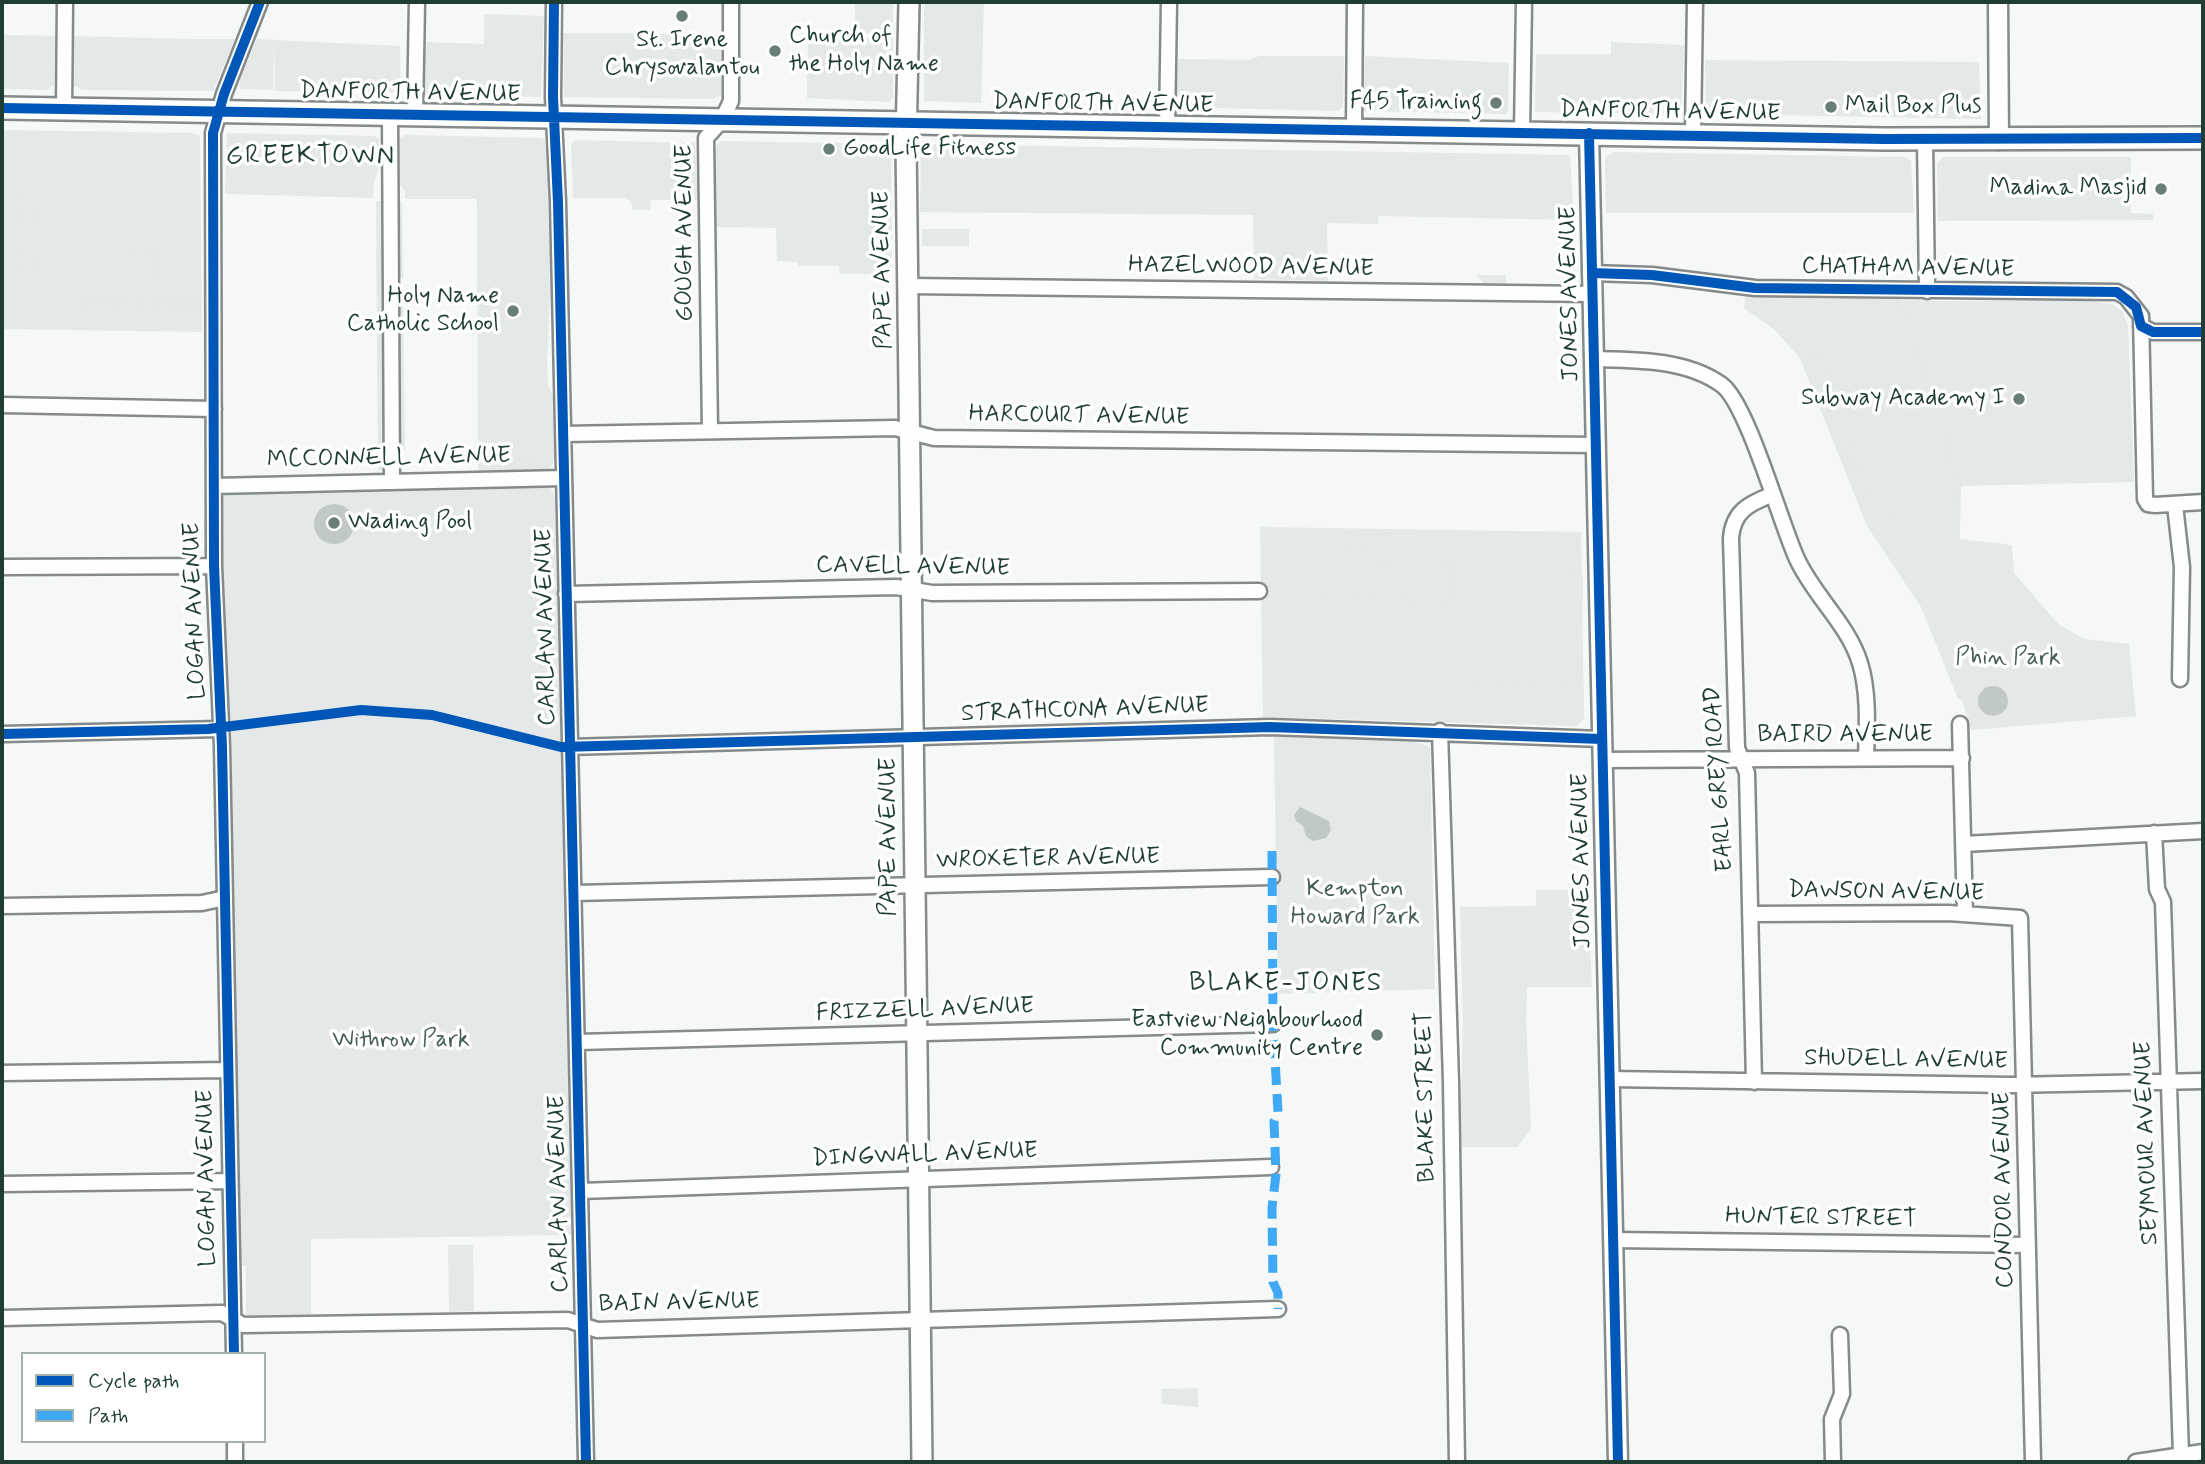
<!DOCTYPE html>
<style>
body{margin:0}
#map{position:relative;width:2205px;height:1464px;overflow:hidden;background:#f6f7f7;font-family:Mynerve,sans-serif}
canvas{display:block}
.frame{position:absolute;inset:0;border:4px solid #1f3d34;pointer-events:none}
.legend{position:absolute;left:21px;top:1352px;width:245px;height:91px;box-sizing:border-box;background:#fff;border:2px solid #a5b1ae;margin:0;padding:9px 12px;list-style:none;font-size:21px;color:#1f3d34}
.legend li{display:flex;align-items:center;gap:14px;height:35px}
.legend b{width:35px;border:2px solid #a5b1ae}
</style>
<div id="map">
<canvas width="2205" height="1464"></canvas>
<div class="frame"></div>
<ul class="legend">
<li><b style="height:9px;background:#0057b8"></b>Cycle path</li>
<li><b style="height:9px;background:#3fa9f5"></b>Path</li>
</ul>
</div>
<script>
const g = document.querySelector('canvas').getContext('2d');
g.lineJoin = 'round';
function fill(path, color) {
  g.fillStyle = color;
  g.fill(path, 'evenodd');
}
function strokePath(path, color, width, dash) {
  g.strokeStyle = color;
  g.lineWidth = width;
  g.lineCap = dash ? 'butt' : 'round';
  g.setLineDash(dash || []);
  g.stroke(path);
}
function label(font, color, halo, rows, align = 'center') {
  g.font = font + ' Mynerve,sans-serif';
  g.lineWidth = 7;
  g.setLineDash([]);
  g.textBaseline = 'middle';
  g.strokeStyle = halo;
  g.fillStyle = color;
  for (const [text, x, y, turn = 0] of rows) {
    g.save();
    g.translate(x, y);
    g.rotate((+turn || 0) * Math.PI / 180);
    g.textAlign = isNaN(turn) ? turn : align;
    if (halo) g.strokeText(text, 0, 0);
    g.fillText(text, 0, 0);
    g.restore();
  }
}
fill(new Path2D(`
 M855 2H893V34L855 33Z
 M924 2H984L981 103 924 101Z
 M484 14 544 16 541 97 425 95V42L484 44Z
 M563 33 722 34 721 95 713 99 564 97Z
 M2 35 55 36 54 85 47 90 2 89Z
 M74 36 191 39H235L213 91 83 90 74 86Z
 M808 36 893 38V98L888 102 807 98Z
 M274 40 400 46 401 92 275 91Z
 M1611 42 1684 45 1681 114 1535 112 1536 54H1611Z
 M1259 56H1344L1343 106 1339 111 1179 107 1176 101 1178 59 1250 60Z
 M1365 56 1509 63 1508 111 1506 114 1363 111Z
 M1705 60 1979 62 1981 119 1709 114 1706 110Z
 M2 130 193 133 200 136 202 332 2 329Z
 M227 133 375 136 379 139V170L374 181 373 198 225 194Z
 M406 135 542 138 545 141 551 272 547 364 548 385 553 396 554 460 548 469 478 471 477 202 476 199H405V191L399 184 398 139Z
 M575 140 695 143 698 200H651L650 210H633L631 202 625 198H573L571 144Z
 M721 141 891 144 892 274H840L839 266H799L797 262 777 261 776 228 716 227 715 147Z
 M926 144 1570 155 1574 220 1378 216V224L1327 223 1328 281 1254 279 1253 215 920 212 921 147Z
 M1614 152 1905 157 1911 161 1914 213H1606L1605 157Z
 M1943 157H2131V213L2153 214V220L1938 221 1937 164Z
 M922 229H969V246H922Z
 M1745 297 1943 301 2088 300 2114 305 2122 311 2128 325 2134 482 1961 486 1960 525 1924 516 1867 526 1800 358 1774 329 1744 308Z
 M1260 527 1581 532 1584 719 1576 726 1263 717Z
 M1526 1020 1531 1129 1517 1147H1460L1463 1021Z`), '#e5e8e8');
fill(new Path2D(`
 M257 39 274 40 273 90 240 89V79Z
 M2 188 24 189 22 272 13 286 2 293Z
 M376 201H383L385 471 378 470Z
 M402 201 403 278H396V202Z
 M30 208H40L39 271H34V264H27Z
 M110 242 121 243 128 250 155 252 159 258V268L154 274V289H132V294H102V279L110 274Z
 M188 244 201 260 200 296H186Z
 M1476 275H1506V285H1486Z
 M1761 298 1830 299 1836 306 1840 298 1899 299 1922 363 1920 365 1925 371C1937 410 1969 485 1944 520L1960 525V539L2012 545 2014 573 2059 625 2085 639 2129 644 2136 716 1971 730 1962 700 1958 699 1921 607 1867 526 1800 358 1774 329 1744 308 1761 305 1806 347 1864 498 1869 507 1880 516 1894 521 1923 516 1921 509C1901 519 1884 515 1869 498L1815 346Z
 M80 301 200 303 201 308 79 306Z
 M396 304H403L405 451H398Z
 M549 421H553L554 460 551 467 545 470 494 471V466L542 462 549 453Z
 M540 483 550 487 555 497 572 1235 311 1239V1314L246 1315V1266L238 1265 232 868 220 499 223 493H230Z
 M1335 545 1374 547 1379 563 1454 565 1453 601 1318 598V562H1337Z
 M1583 575V599L1561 600 1564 576Z
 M1584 684V719L1576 726 1477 723V718H1494V696L1472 695V686L1503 685V694L1507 693V685Z
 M1274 736 1412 741 1430 747 1435 989 1278 994Z
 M1536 890H1588L1592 987H1527L1526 1020 1463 1021 1460 907 1536 906Z
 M448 1245H473L474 1311 449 1312Z
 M1198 1388V1407L1162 1404 1161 1389Z`), '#e4e8e8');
fill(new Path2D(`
 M314 524a20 20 0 1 1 40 0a20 20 0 1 1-40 0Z
 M1978 701a15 15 0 1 1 30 0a15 15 0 1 1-30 0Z
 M1300 807 1329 821 1331 830 1326 838 1313 841 1306 836 1303 826 1296 821 1294 815Z`), '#c1c9c6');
const minor = new Path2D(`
 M554 2 553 97 558 202 586 1462
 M64 109 65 2
 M390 114 392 482
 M415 115 417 2
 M1167 127 1169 2
 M1354 131 1355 2
 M1522 132 1524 2
 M1693 134 1695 2
 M1925 139 1927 291
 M1592 273 1652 275 1755 288 2117 292 2126 297 2141 316 2145 499 2148 504 2155 505 2203 502
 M908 286 1593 294
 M2141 326 2153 332H2203
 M1594 359C1636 360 1686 359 1722 385 1748 405 1780 522 1797 559 1814 596 1848 624 1860 663 1869 692 1867 728 1866 758
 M2 405 214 409
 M710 431 706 138 722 120 731 101V2
 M564 434 895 428 934 438 1596 445
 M214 486 564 478
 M2175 505 2182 567 2180 679
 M2 567 214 566
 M566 594 896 587 932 593 1259 591
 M1960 724 1965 914
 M1440 731 1451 1082 1457 1462
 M2 734 220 729
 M569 747 1270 727 1601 739
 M1602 760 1962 758
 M2154 833 2157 889 2163 902 2181 1455
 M1964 844 2203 831
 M574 893 1272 877
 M2 906 202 903 225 898
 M1750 914 1948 913 2020 918 2033 1462
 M578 1042 1273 1024
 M2 1073 227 1070
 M1609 1079 2011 1085 2203 1081
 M1754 1082 1747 773 1737 748 1731 538C1733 512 1748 504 1771 495
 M2 1184 230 1181
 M581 1191 1271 1167
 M1612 1240 2028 1245
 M2 1318 222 1313 243 1325 568 1320 597 1330 1278 1309
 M234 1354 222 747 214 566 213 133 224 94 260 2
 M235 1441V1462
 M1833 1462 1832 1419 1842 1394 1840 1335
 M2136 1462 2203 1452`);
const tertiary = new Path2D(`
 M1998 2 1999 140
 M1589 133 1618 1462`);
const secondary = new Path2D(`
 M909 2 906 143 922 1462`);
const primary = new Path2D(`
 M2 108 1885 139 2203 138`);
strokePath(minor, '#858b8a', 19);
strokePath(tertiary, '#858b8a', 23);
strokePath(secondary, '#858b8a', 24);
strokePath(primary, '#858b8a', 26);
strokePath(minor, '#fefefe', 14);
strokePath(tertiary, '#fefefe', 18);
strokePath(secondary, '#fefefe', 19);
strokePath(primary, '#fefefe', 21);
strokePath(new Path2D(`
 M1272 851 1273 1024 1278 1112 1274 1121 1276 1174 1272 1208 1273 1282 1278 1293V1309`), '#3fa9f5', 9, [18, 9]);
strokePath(new Path2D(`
 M554 2 553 97 558 202 586 1462
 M2 108 1885 139 2203 138
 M1589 133 1618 1462
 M1592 273 1652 275 1755 288 2117 292 2136 307 2141 326 2153 332H2203
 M2 734 208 729 361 710 432 715 561 747 1270 727 1601 739
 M234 1354 222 747 214 566 213 133 224 94 260 2`), '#0057b8', 10);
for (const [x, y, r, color] of [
 [682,16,7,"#6a7e78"],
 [775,51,7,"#6a7e78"],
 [1496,103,7,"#6a7e78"],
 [1831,107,7,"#6a7e78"],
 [829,149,7,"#6a7e78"],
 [2161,189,7,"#6a7e78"],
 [513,311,7,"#6a7e78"],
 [2019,399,7,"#6a7e78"],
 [334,523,7,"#6a7e78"],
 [1377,1035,7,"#6a7e78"]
]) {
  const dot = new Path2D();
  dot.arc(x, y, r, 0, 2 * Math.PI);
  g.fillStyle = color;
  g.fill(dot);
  strokePath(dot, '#fff', 2.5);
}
label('24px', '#1f3d34', '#fff', [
 ["Church of",789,37,"left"],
 ["the Holy Name",789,65,"left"],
 ["St. Irene",682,41,"center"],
 ["Chrysovalantou",682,69,"center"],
 ["F45 Training",1482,103],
 ["Mail Box Plus",1845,107,"left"],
 ["GoodLife Fitness",843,149,"left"],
 ["Madina Masjid",2147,189],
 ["Holy Name",499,297],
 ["Catholic School",499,325],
 ["Subway Academy I",2005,399],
 ["Wading Pool",348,523,"left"],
 ["Eastview Neighbourhood",1363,1021],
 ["Community Centre",1363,1049]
], 'right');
label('24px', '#1f3d34', '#fff', [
 ["DANFORTH AVENUE",410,94,1],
 ["DANFORTH AVENUE",1103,105,1],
 ["DANFORTH AVENUE",1670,113,1],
 ["GOUGH AVENUE",686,233,-90],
 ["HAZELWOOD AVENUE",1251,268,1],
 ["CHATHAM AVENUE",1908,269,1],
 ["PAPE AVENUE",884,270,-91],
 ["JONES AVENUE",1571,294,-91],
 ["HARCOURT AVENUE",1079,417,1],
 ["MCCONNELL AVENUE",389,459,-1],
 ["CAVELL AVENUE",913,568,1],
 ["LOGAN AVENUE",196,611,-92],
 ["CARLAW AVENUE",547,627,-91],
 ["STRATHCONA AVENUE",1085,711,-2],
 ["BAIRD AVENUE",1845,736],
 ["EARL GREY ROAD",1720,779,-94],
 ["PAPE AVENUE",890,837,-90],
 ["WROXETER AVENUE",1048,860,-1],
 ["JONES AVENUE",1583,861,-91],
 ["DAWSON AVENUE",1886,893,1],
 ["FRIZZELL AVENUE",925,1011,-2],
 ["SHUDELL AVENUE",1906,1061,1],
 ["BLAKE STREET",1427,1097,-91],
 ["SEYMOUR AVENUE",2148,1143,-92],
 ["DINGWALL AVENUE",925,1156,-2],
 ["LOGAN AVENUE",208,1178,-91],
 ["CONDOR AVENUE",2005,1190,-91],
 ["CARLAW AVENUE",560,1194,-91],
 ["HUNTER STREET",1821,1219,1],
 ["BAIN AVENUE",679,1304,-1]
]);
label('24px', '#445d55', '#fff', [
 ["Phin Park",2008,659],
 ["Kempton",1355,890],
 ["Howard Park",1355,918],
 ["Withrow Park",401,1041]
]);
g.letterSpacing = '2px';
label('26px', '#1f3d34', '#fff', [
 ["GREEKTOWN",311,158],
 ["BLAKE-JONES",1286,985]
]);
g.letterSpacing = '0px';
</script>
